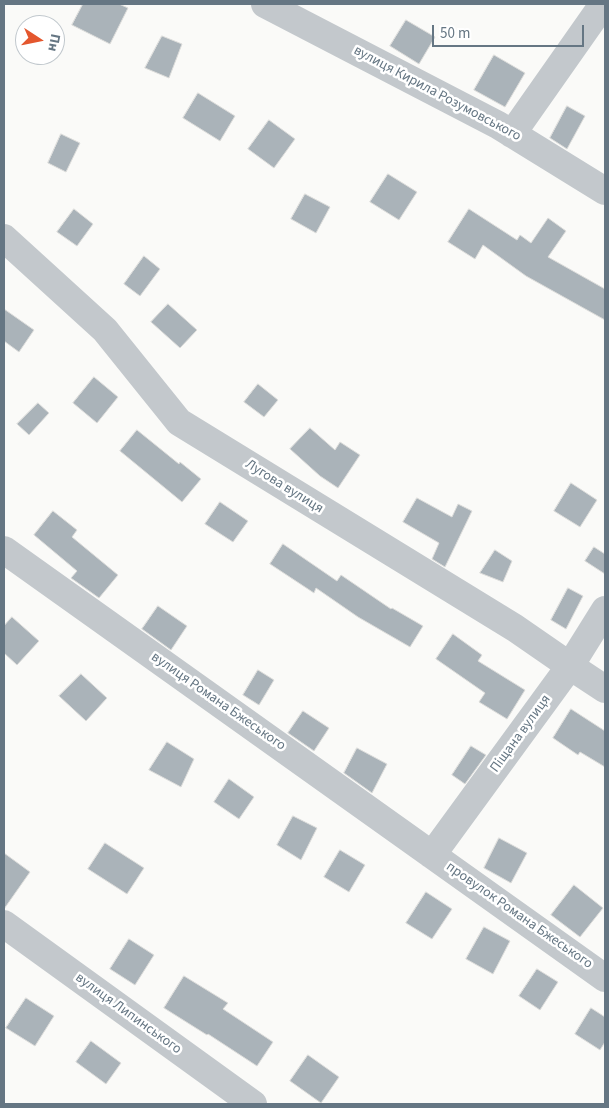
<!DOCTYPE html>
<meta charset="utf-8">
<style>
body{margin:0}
#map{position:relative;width:609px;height:1108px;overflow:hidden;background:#fafaf8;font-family:"Source Sans 3",sans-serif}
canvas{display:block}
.frame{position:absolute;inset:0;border:5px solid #657683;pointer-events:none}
.north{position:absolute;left:15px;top:15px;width:50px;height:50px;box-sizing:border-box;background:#fff;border:1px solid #c1c8cd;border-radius:50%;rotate:101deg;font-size:14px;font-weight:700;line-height:20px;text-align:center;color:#657683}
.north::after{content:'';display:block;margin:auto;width:18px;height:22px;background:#e4572e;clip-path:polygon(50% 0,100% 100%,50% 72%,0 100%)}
.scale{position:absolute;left:432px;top:25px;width:152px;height:22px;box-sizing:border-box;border:2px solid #657683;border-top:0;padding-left:6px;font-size:15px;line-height:18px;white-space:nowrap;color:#657683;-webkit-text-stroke:4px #fff;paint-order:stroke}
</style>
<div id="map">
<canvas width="609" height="1108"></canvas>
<div class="frame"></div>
<div class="north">Пн</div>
<div class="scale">50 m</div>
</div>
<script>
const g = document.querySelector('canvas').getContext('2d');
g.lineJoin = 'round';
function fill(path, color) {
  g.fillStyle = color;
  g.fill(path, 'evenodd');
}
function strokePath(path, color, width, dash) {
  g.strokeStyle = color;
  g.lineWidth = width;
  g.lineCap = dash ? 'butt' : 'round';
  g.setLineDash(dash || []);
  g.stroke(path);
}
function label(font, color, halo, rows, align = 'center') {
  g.font = font + ' "Source Sans 3",sans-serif';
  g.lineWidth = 5;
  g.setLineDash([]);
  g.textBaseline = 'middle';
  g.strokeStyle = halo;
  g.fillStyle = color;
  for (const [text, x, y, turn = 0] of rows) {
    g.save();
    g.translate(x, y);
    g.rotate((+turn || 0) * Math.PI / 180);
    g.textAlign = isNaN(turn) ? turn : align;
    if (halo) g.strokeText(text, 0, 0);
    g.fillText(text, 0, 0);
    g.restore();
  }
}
const building = new Path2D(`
 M83 4H119L128 8 110 44 72 25Z
 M406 20 435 37 419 64 390 46Z
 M162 36 182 44 169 78 145 68Z
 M494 55 525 73 505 107 474 90Z
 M198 93 235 116 220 141 183 118Z
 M567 106 585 116 567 149 550 138Z
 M269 120 295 139 274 168 248 149Z
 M61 134 80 143 66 172 48 163Z
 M388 174 417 192 399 220 370 202Z
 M305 194 330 207 316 233 291 219Z
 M74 209 93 224 77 246 57 232Z
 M469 209 517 240 520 235 531 243 548 218 566 231 548 257 605 289V320L526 276 483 245 475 259 448 242Z
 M144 256 160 269 140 296 124 284Z
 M168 304 197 330 180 348 151 322Z
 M4 309 34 330 19 352 4 341Z
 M94 377 118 397 97 423 73 403Z
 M258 384 278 400 264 417 244 402Z
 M38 403 49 413 29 435 17 424Z
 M310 428 335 450 340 442 360 455 338 488 320 476 290 449Z
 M137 430 179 464 180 462 201 479 182 502 120 451Z
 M571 483 597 500 580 527 554 511Z
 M417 498 452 517 458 504 472 511 445 567 432 559 439 543 403 522Z
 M220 502 248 521 233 542 205 524Z
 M53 511 77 530 72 537 118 575 99 598 71 578 77 571 34 535Z
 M283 544 337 581 341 575 391 609 392 608 423 626 410 647 358 617 316 588 314 593 270 564Z
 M594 547 605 554V574L585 561Z
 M495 550 512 561 503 582 480 573Z
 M568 588 583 596 566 629 551 620Z
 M158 606 187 626 171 650 142 629Z
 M12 617 39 641 17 665 4 653V626Z
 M453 634 482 655 478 661 525 690 507 719 479 702 485 693 436 659Z
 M258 670 274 680 259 705 243 695Z
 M81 674 107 698 86 721 59 696Z
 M571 709 605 731V767L580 752 578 755 553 738Z
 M303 711 329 728 314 751 288 733Z
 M167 742 194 759 181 787 149 770Z
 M471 746 486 755 465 784 452 775Z
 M357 748 387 764 372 793 344 773Z
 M229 779 254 797 239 819 214 802Z
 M293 816 317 828 301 860 277 845Z
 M499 838 527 853 511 883 484 868Z
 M105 843 144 868 127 894 88 869Z
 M340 850 365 865 349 892 324 877Z
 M4 853 30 872 4 909Z
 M574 885 603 908 580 937 551 915Z
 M426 892 452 909 432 939 406 923Z
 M484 927 510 941 493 974 466 959Z
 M129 939 154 955 135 985 110 969Z
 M537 969 558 982 540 1010 519 996Z
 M184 976 228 1003 223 1009 273 1042 257 1066 208 1034 207 1035 164 1008Z
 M26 998 54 1016 35 1046 6 1028Z
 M591 1008 605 1017V1042L600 1050 575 1034Z
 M91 1041 121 1063 106 1084 76 1062Z
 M308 1055 339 1077 321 1103 290 1081Z`);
fill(building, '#aab3b9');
strokePath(building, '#dcdcda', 1);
strokePath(new Path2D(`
 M265 4 498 125 605 191
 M512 134 597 13
 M4 238 105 330 179 422 515 628 570 666 605 689
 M4 550 605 978
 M432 855 570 666 605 610
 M4 924 253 1104`), '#c3c8cc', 28);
label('14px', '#657683', '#fff', [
 ["вулиця Кирила Розумовського",437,94,28],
 ["Лугова вулиця",284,487,32],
 ["вулиця Романа Бжеського",218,702,35],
 ["Піщана вулиця",521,734,-54],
 ["провулок Романа Бжеського",519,916,35],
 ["вулиця Липинського",128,1014,36]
]);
</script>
